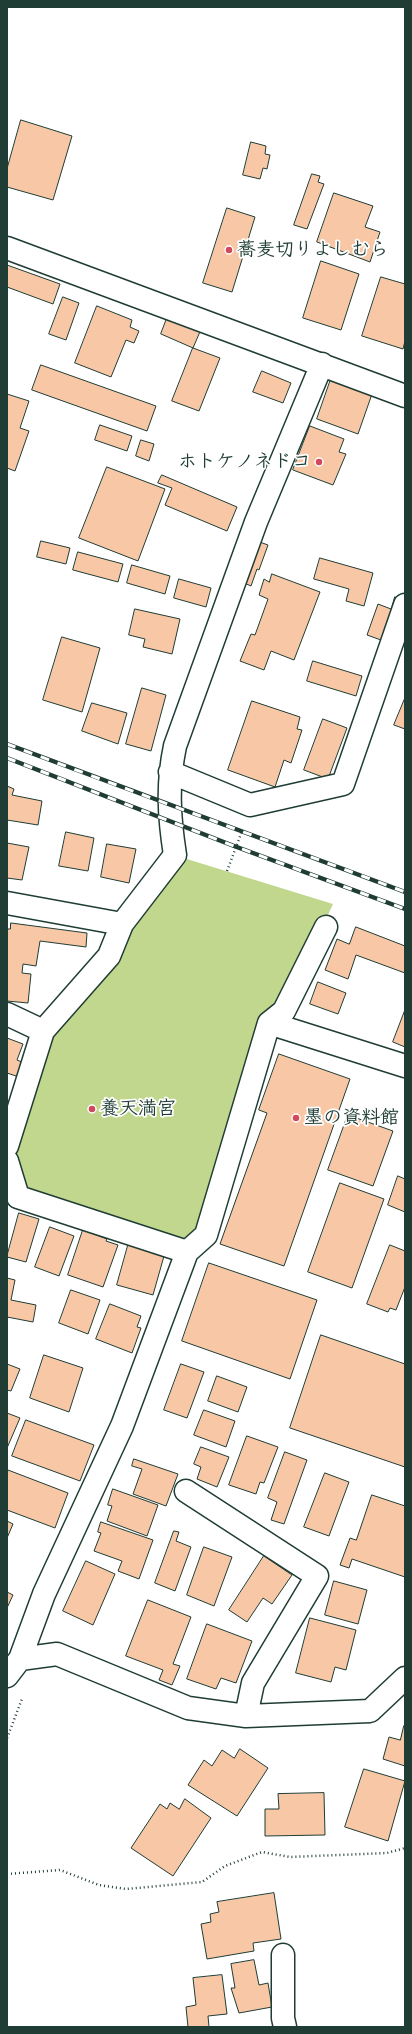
<!DOCTYPE html>
<meta charset="utf-8">
<style>
body{margin:0}
#map{position:relative;width:412px;height:2034px;overflow:hidden;background:#fff;font-family:Caveat,sans-serif}
canvas{display:block}
.frame{position:absolute;inset:0;border:8px solid #1f3d34;pointer-events:none}
</style>
<div id="map">
<canvas width="412" height="2034"></canvas>
<div class="frame"></div>
</div>
<script>
const g = document.querySelector('canvas').getContext('2d');
g.lineJoin = 'round';
function fill(path, color) {
  g.fillStyle = color;
  g.fill(path, 'evenodd');
}
function strokePath(path, color, width, dash) {
  g.strokeStyle = color;
  g.lineWidth = width;
  g.lineCap = dash ? 'butt' : 'round';
  g.setLineDash(dash || []);
  g.stroke(path);
}
function label(font, color, halo, rows, align = 'center') {
  g.font = font + ' Caveat,"Klee One",sans-serif';
  g.lineWidth = 3.5;
  g.setLineDash([]);
  g.textBaseline = 'middle';
  g.strokeStyle = halo;
  g.fillStyle = color;
  for (const [text, x, y, turn = 0] of rows) {
    g.save();
    g.translate(x, y);
    g.rotate((+turn || 0) * Math.PI / 180);
    g.textAlign = isNaN(turn) ? turn : align;
    if (halo) g.strokeText(text, 0, 0);
    g.fillText(text, 0, 0);
    g.restore();
  }
}
fill(new Path2D(`
 M177 856 333 904 283 1010 204 1234 187 1251 20 1196 7 1153 45 1032Z`), '#c1d78d');
const building = new Path2D(`
 M21 120 72 136 53 200 7 187V169Z
 M251 142 266 146 265 154 270 155 267 169 263 168 260 179 243 175Z
 M312 174 320 176 318 182 324 184 307 229 294 225Z
 M334 193 373 206 365 227 380 232 370 262 317 242Z
 M227 208 255 217 232 292 203 283Z
 M321 261 359 274 341 330 303 318Z
 M7 265 60 284 53 304 7 287Z
 M381 277 405 284V341L403 349 362 336Z
 M63 297 79 303 66 340 49 334Z
 M97 306 132 320 130 327 139 331 134 343 126 340 111 377 75 363Z
 M169 313 202 327 193 348 161 334Z
 M193 348 220 358 199 411 172 401Z
 M41 365 156 406 147 431 32 390Z
 M262 371 291 383 283 403 253 392Z
 M331 379 372 394 358 434 317 419Z
 M7 394 29 401 20 428 29 431 15 471 7 468Z
 M100 425 132 436 127 451 95 440Z
 M310 426 344 439 339 452 346 454 333 485 293 470Z
 M141 440 154 444 149 461 136 456Z
 M107 467 165 489 138 561 79 538Z
 M162 475 237 507 227 531 165 505 172 488 158 483Z
 M41 541 70 548 66 564 37 557Z
 M257 541 268 545 259 570 257 569 251 586 242 582Z
 M78 552 123 564 118 582 73 570Z
 M320 558 373 573 364 606 346 601 349 589 314 579Z
 M132 565 170 576 165 594 127 583Z
 M272 574 320 592 294 660 271 651 264 670 240 661 251 634 255 635 268 599 259 595 264 579 269 582Z
 M179 579 211 588 206 607 174 598Z
 M395 597 397 598 381 640 367 635 378 604 391 609Z
 M135 609 180 619 172 654 143 647 145 639 129 635Z
 M62 637 100 648 82 712 43 700Z
 M313 661 362 676 356 696 307 681Z
 M142 688 166 695 151 751 126 744Z
 M405 698V729L394 725Z
 M252 701 300 717 297 729 302 730 291 763 284 760 275 787 228 770Z
 M92 703 127 713 118 744 82 731Z
 M323 719 347 728 328 779 304 770Z
 M7 786 14 789 12 795 42 801 38 825 7 820Z
 M66 832 94 838 88 871 59 866Z
 M7 843 29 847 22 880 7 878Z
 M107 844 136 849 129 883 101 877Z
 M11 923 87 933 86 947 40 941 36 966 23 964 22 973 31 974 28 1003 7 1001V929H10Z
 M356 927 405 946V973L356 955 348 979 325 970 337 939 349 944Z
 M318 982 346 993 338 1014 310 1004Z
 M405 1010V1047L393 1042Z
 M7 1038 23 1044 17 1060 24 1063 19 1077 7 1073Z
 M279 1054 350 1079 284 1266 220 1244 267 1113 259 1110Z
 M348 1115 393 1131 373 1186 328 1170Z
 M398 1176 405 1179V1212L388 1205Z
 M340 1183 384 1199 352 1288 308 1272Z
 M19 1213 39 1219 26 1262 7 1257Z
 M50 1227 74 1236 59 1276 35 1267Z
 M83 1230 107 1239 106 1241 118 1245 103 1287 68 1275Z
 M129 1242 153 1249 152 1253 164 1256 153 1295 117 1285Z
 M390 1245 405 1251V1287L396 1310 390 1308 388 1312 367 1304Z
 M209 1263 317 1300 290 1379 182 1341Z
 M7 1278 15 1280 11 1300 36 1305 33 1322 7 1317Z
 M71 1290 100 1300 88 1334 59 1323Z
 M110 1304 141 1316 137 1327 141 1328 132 1353 96 1339Z
 M321 1335 405 1364V1467L290 1428Z
 M44 1355 83 1368 69 1412 30 1398Z
 M7 1364 20 1369 11 1391 7 1390Z
 M181 1364 204 1372 187 1418 164 1410Z
 M217 1376 247 1387 238 1412 208 1401Z
 M204 1410 235 1421 226 1447 194 1435Z
 M7 1413 20 1418 7 1448Z
 M26 1420 94 1445 80 1481 12 1456Z
 M247 1436 278 1447 264 1483 260 1482 256 1494 229 1485Z
 M201 1447 229 1457 217 1487 197 1479 201 1467 194 1464Z
 M285 1452 307 1460 284 1524 271 1520 277 1502 268 1498Z
 M134 1459 178 1474 166 1506 133 1494 142 1469 132 1466Z
 M8 1470 68 1493 55 1528 7 1510Z
 M325 1473 349 1482 329 1536 304 1527Z
 M113 1489 158 1505 147 1536 107 1521 112 1506 108 1505Z
 M372 1495 405 1506V1577L352 1559 349 1568 340 1565 350 1538 356 1540Z
 M7 1521 13 1524 7 1538Z
 M101 1522 153 1540 139 1579 118 1571 122 1561 94 1551 101 1533 98 1532Z
 M174 1531 179 1532 176 1541 191 1547 175 1591 155 1583Z
 M204 1547 232 1557 214 1606 187 1595Z
 M264 1556 292 1575 272 1604 263 1598 247 1622 229 1610Z
 M86 1561 115 1574 93 1625 63 1611Z
 M334 1581 367 1590 358 1624 325 1615Z
 M7 1592 13 1595 7 1608Z
 M148 1600 191 1617 173 1664 180 1666 172 1685 159 1680 163 1670 126 1656Z
 M310 1618 356 1630 346 1670 335 1667 331 1682 296 1673Z
 M207 1624 252 1641 236 1683 221 1678 216 1689 187 1679Z
 M404 1726 405 1727V1766L383 1759 389 1737 400 1740Z
 M240 1749 268 1768 237 1816 188 1785 204 1760 212 1766 222 1750 234 1758Z
 M364 1769 405 1781 388 1841 345 1827Z
 M324 1793 325 1835 265 1836V1809H279L278 1794Z
 M185 1799 211 1818 173 1876 131 1848 160 1804 167 1809 170 1803 179 1809Z
 M274 1893 281 1939 253 1943 254 1951 207 1959 201 1924 211 1922 210 1914 219 1912 217 1902Z
 M254 1960 259 1985 268 1983 272 2007 239 2013 231 1988H235L231 1964Z
 M222 1975 227 2014 208 2016 209 2027H188L186 2007 196 2005 193 1978Z`);
fill(building, '#f7c7a6');
strokePath(building, '#1f3d34', 1);
const minor = new Path2D(`
 M7 248 405 396
 M170 772 250 805 343 784 405 605
 M7 903 122 924
 M7 1014 43 1031
 M269 1023 405 1066
 M7 1146 43 1031 109 956 122 924 175 855C169 817 167 784 175 746L256 522 322 364
 M7 1161 18 1197 187 1252
 M186 1491 317 1576 253 1683 246 1716
 M20 1659 44 1594 122 1426 187 1252 206 1235 269 1023 284 1011 326 927
 M7 1676 20 1659 57 1654 188 1708 246 1716 370 1711 405 1678
 M283 1955V2018L285 2027`);
strokePath(minor, '#1f3d34', 25);
strokePath(new Path2D(`
 M227 871 242 831
 M7 1738 22 1699
 M7 1874 60 1870 99 1885 126 1889 202 1882 225 1866 262 1852 290 1857 387 1853 405 1848`), '#1f3d34', 2.5, [1, 3]);
strokePath(minor, '#fff', 22);
const rail = new Path2D(`
 M7 744C139 794 272 842 405 892
 M7 758 234 846 405 909`);
strokePath(rail, '#1f3d34', 4.5);
strokePath(rail, '#fff', 3, [9]);
for (const [x, y, r, color] of [
 [229,250,4,"#d1495b"],
 [319,462,4,"#d1495b"],
 [92,1109,4,"#d1495b"],
 [296,1118,4,"#d1495b"]
]) {
  const dot = new Path2D();
  dot.arc(x, y, r, 0, 2 * Math.PI);
  g.fillStyle = color;
  g.fill(dot);
  strokePath(dot, '#fff', 1.5);
}
label('bold 19px', '#1f3d34', '#fff', [
 ["蕎麦切りよしむら",237,250],
 ["ホトケノネドコ",311,462,"right"],
 ["養天満宮",100,1109],
 ["墨の資料館",304,1118]
], 'left');
</script>
